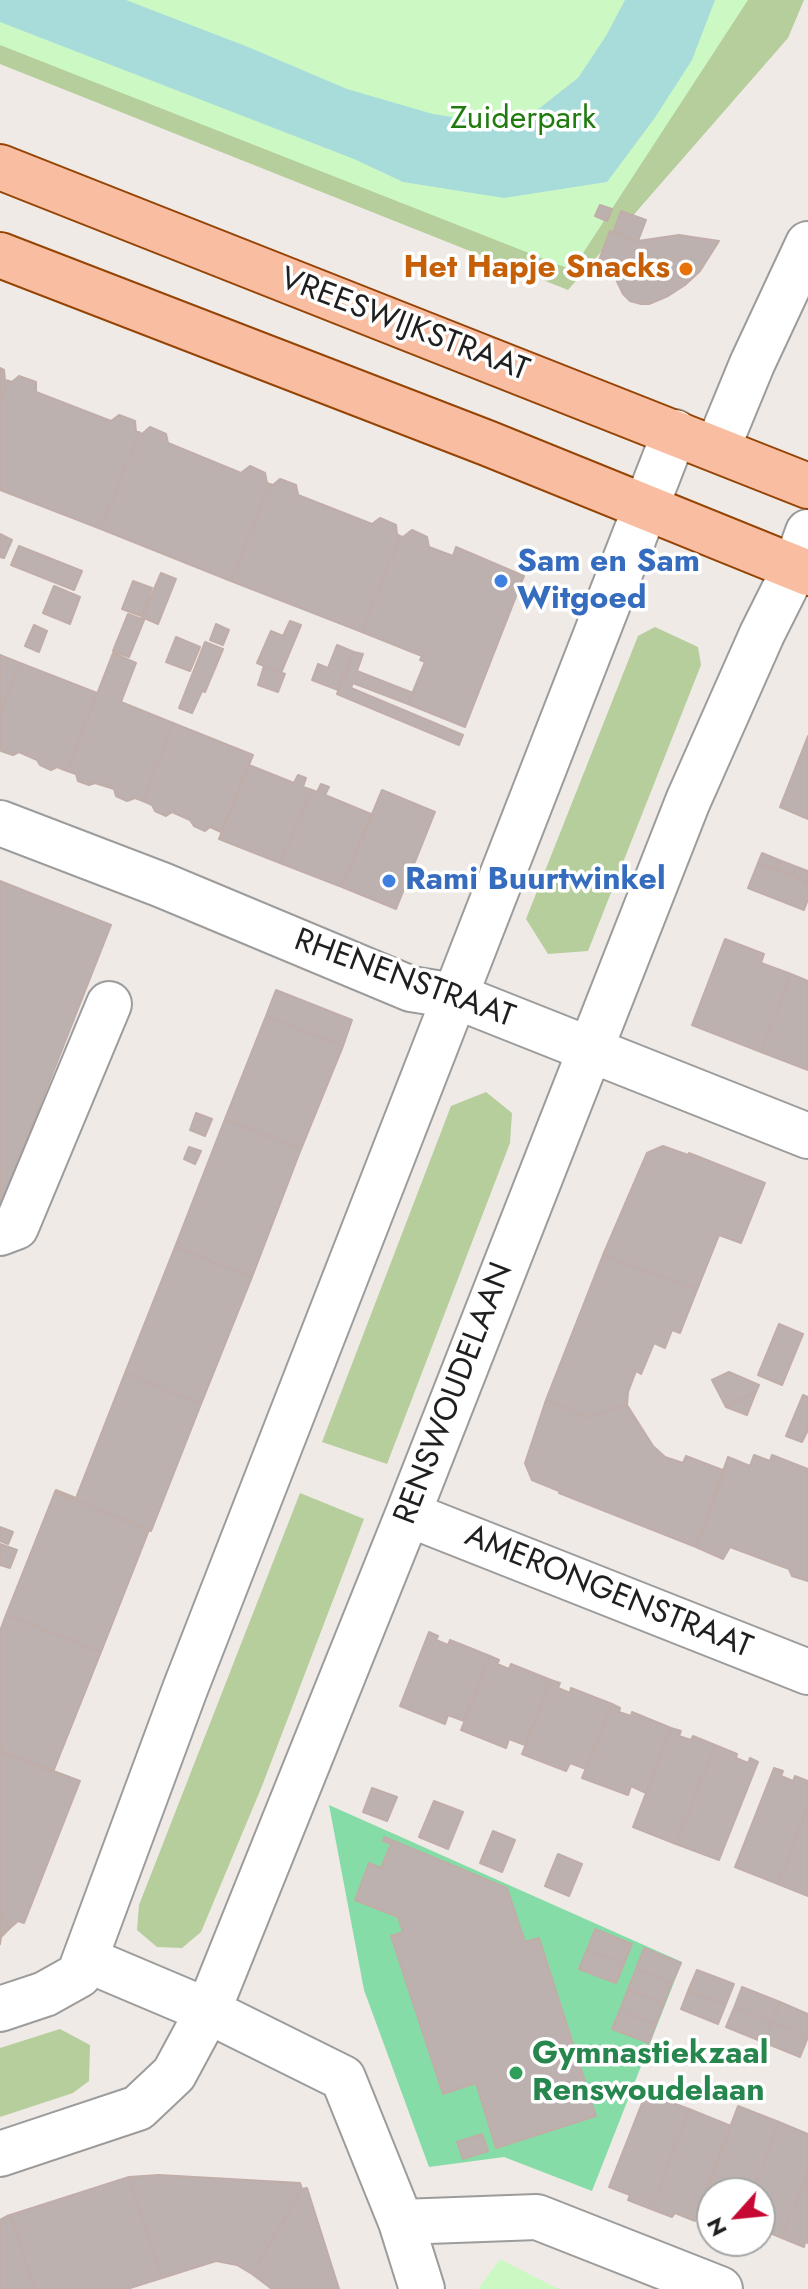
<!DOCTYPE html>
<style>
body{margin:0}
#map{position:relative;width:808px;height:2289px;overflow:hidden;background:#efeae6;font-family:Jost,sans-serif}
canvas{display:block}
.north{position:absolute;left:696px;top:2177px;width:80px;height:80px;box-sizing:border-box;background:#fff;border:2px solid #a5a5a5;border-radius:50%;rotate:243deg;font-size:22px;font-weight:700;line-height:32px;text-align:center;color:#1f1f1f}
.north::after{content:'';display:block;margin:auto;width:28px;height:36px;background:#c70734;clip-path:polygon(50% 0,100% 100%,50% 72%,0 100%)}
</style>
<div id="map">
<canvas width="808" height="2289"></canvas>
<div class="north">N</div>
</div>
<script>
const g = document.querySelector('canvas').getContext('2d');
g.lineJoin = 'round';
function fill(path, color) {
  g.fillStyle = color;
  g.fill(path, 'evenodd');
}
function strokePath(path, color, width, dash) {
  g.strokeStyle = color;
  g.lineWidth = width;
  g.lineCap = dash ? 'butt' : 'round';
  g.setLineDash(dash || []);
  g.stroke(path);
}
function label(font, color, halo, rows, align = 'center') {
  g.font = font + ' Jost,sans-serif';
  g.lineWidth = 7;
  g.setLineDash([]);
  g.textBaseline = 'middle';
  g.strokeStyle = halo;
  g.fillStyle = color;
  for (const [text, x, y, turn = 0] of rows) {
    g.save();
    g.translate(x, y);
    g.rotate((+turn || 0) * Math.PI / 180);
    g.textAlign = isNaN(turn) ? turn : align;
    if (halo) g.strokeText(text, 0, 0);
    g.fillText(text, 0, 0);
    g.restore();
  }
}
fill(new Path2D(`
 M715 0H804L788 38 568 290 0 64V22Z
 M655 627 698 647 701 665 588 951 548 954 526 919 638 636Z
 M486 1092 512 1113 510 1143 387 1464 322 1442 451 1106Z
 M300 1493 364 1519 262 1786 201 1932 182 1948 157 1947 137 1930 139 1905Z
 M60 2029 90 2045 89 2081 73 2093 0 2117V2048Z`), '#b6cd9c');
fill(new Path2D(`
 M0 0H748L572 270 0 45Z
 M500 2259 554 2287 560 2289H478Z`), '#ccf8c4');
fill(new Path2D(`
 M329 1805 682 1962 592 2191 504 2157 429 2167 364 1990Z`), '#86dca7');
fill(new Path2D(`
 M0 0H126L248 47 347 89 433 114 485 122 532 114 578 78 606 36 625 0H715L692 60 654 119 607 182 504 198 403 182 354 159 0 22Z`), '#a8dcdb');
const building = new Path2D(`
 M600 205 612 209 607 221 595 216Z
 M621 211 646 220 638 241 613 233Z
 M610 231 638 241 679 235 719 241 700 271 685 285 668 296 649 304H641L630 301 623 294 614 275 596 268Z
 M0 368 4 370 5 380 9 381 0 402Z
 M19 376 36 382V392L111 421 119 415 135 421 136 432H139L101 529 0 490V402L9 381 12 382Z
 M150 427 166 434 168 443 241 473 250 466 265 473 267 483 270 484 231 581 101 529 139 432 142 434Z
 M280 479 296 485 298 495 372 524 380 518 396 525 397 534 400 536 362 632 231 581 270 484 273 485Z
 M412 530 427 537 429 547 453 556 456 547 524 576 465 727 408 704 425 662 420 660 422 656 362 632 400 536 403 537Z
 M0 534 12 540 4 558 0 557Z
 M19 546 82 571 74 590 11 565Z
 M161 573 176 579 158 624 142 617Z
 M133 581 152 588 141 616 122 609Z
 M54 586 80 597 70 624 43 613Z
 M128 614 144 620 129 657 113 651Z
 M290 621 301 625 281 673 257 663 271 631 283 636Z
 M216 624 229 630 223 645 210 640Z
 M34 625 47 631 39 652 25 646Z
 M176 637 200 647 190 671 166 662Z
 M205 642 223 649 205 692 202 691 192 713 179 708Z
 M337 645 354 652 338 690 312 680 318 664 328 668Z
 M354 652 363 654 357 671 413 693 408 704 353 683 351 688 463 735 459 745 337 694Z
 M113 653 136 663 121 702 173 723 143 801 135 798 127 801 116 796 114 789 95 783 89 785 78 781 76 774 67 771Z
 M0 655 20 663 0 714Z
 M20 663 97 693 67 771 57 767 51 770 40 765 37 760 19 752 13 755 1 751 0 714Z
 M264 666 285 674 278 692 258 685Z
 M173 723 253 755 221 832 210 827 205 831 194 826 190 820 172 812 166 816 155 811 152 805 143 801Z
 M808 736V819L780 807Z
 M249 765 294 783 298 775 306 778 303 787 312 790 280 863 219 839Z
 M321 784 329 787 325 795 371 814 342 887 280 863 312 790 317 792Z
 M382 790 435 812 396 909 342 887Z
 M762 853 779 860 776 869 758 863Z
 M779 860 797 867 793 876 776 869Z
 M758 863 808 882V899L804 910 748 888Z
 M797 867 808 871V882L793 876Z
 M0 881 111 925 0 1207Z
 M725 939 764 954 761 963 791 974 761 1052 692 1025Z
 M791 974 808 981V1070L761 1052Z
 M276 990 352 1020 343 1046 266 1016Z
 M266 1016 343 1046 301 1149 225 1119Z
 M196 1113 212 1119 205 1136 190 1130Z
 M225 1119 301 1149 252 1277 175 1247Z
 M663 1146 688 1155 689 1153 765 1183 741 1243 719 1235 697 1290 603 1255 647 1153Z
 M189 1147 201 1151 195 1164 184 1159Z
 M175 1247 252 1277 201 1404 125 1373Z
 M603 1255 697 1290 680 1333 672 1330 665 1348 654 1343 641 1374 636 1371 628 1392 627 1405 587 1417 546 1400Z
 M779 1324 803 1334 782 1385 758 1375Z
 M729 1372 759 1385 756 1392 726 1407 712 1380Z
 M125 1373 201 1404 151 1531 55 1492 56 1490 76 1498Z
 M756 1392 747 1415 726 1407Z
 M803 1395 808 1397V1430L802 1442 786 1436Z
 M546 1400 587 1417 627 1405 653 1446 665 1457 683 1463 686 1456 725 1471 696 1547 559 1493V1491L532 1480 525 1463Z
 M754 1455 770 1461 772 1455 808 1469V1581L792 1576 789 1569 730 1547 723 1559 696 1547 728 1457 750 1466Z
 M55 1492 149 1530 101 1652 6 1615Z
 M0 1527 13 1532 8 1544 0 1541Z
 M0 1544 17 1550 10 1568 0 1565Z
 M6 1615 101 1652 53 1772 0 1751V1631Z
 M429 1632 438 1636 436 1640 448 1645 450 1640 490 1656 464 1721 448 1715 445 1724 400 1706Z
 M490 1656 499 1660 497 1664 509 1669 511 1664 551 1680 525 1745 509 1739 506 1748 461 1730Z
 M551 1680 560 1683 558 1688 570 1693 571 1688 612 1704 586 1769 570 1763 566 1771 522 1754Z
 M612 1704 620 1708 619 1712 631 1716 632 1712 671 1728 646 1793 631 1786 628 1795 582 1778Z
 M671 1728 681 1731 679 1736 691 1740 693 1736 715 1745 676 1844 633 1827Z
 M715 1745 737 1754 736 1758 748 1763 750 1758 758 1762 719 1860 676 1844Z
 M0 1751 80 1781 24 1923 18 1921 10 1928 0 1914Z
 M774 1768 783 1771 781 1776 793 1781 795 1776 808 1781V1807L778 1884 735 1867Z
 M372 1788 397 1797 387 1821 363 1812Z
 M434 1801 463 1812 448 1849 419 1837Z
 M808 1807V1896L778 1884Z
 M493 1831 515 1840 502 1872 480 1863Z
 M384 1837 507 1888 525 1942 539 1938 596 2116 496 2148 476 2083 443 2094 391 1936 403 1932 398 1917 355 1900 369 1863 381 1868 391 1844 383 1841Z
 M558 1854 582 1864 569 1896 545 1886Z
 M0 1914 10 1928 1 1937 0 1944Z
 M595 1929 632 1944 624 1964 587 1950Z
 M644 1948 681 1963 672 1983 636 1969Z
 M587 1950 624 1964 616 1983 579 1969Z
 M636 1969 672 1983 664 2004 628 1989Z
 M697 1970 734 1984 726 2004 688 1991Z
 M742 1987 780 2002 772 2022 734 2008Z
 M628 1989 664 2004 656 2024 620 2010Z
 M688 1991 726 2004 718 2024 681 2009Z
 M780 2002 808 2014V2037L772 2022Z
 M734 2008 772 2022 763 2042 726 2027Z
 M620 2010 656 2024 649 2043 612 2029Z
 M772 2022 808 2037 800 2057 763 2042Z
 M646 2093 689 2109 651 2209 628 2200 630 2195 609 2187Z
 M738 2106 779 2122 752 2193H712V2210L700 2206Z
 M689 2109 731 2126 695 2221 675 2213 672 2217 651 2209Z
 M779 2122 808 2134V2170L782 2238 760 2229V2193H752Z
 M482 2134 488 2151 463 2159 457 2142Z
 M808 2170V2243L805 2242 804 2247 782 2238Z
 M159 2175 300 2183 302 2189 252 2274 237 2265 216 2261 162 2278 129 2177Z
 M129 2177 162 2278 127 2289H34L12 2218 7 2216Z
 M307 2188 339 2289H272L252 2274 302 2189Z
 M7 2216 12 2218 34 2289H0V2220Z`);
fill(building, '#bcb1af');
strokePath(building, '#c1ada8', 2);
const minor = new Path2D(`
 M717 449 752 364 808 244
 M0 823 162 885 411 989 455 996 808 1136
 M0 1233 16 1227 109 1004
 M408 1514 808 1672
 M85 1959 208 2011 343 2078 401 2222 422 2289
 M0 2009 45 1994 79 1975 185 1689 675 432
 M0 2154 138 2108 174 2074 208 2011 408 1514 688 801 762 634 795 568 808 532
 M401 2222 537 2217 720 2289`);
const major = new Path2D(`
 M0 167 808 486
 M0 255 487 443 808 573`);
strokePath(minor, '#9c9c9c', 48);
strokePath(major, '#954405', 48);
strokePath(minor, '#fff', 44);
strokePath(major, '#f9bea1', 44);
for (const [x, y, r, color] of [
 [686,269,8,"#e8710a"],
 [501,581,8,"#3f7fe0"],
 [389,881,8,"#3f7fe0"],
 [516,2073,8,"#2e9e5b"]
]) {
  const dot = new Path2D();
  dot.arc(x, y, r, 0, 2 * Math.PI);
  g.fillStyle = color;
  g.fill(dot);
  strokePath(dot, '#fff', 3);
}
label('32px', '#207b0f', '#fff', [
 ["Zuiderpark",523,120]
]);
label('bold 32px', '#c56008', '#fff', [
 ["Het Hapje Snacks",670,269]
], 'right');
label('32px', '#1f1f1f', '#fff', [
 ["VREESWIJKSTRAAT",404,326,21],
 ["RHENENSTRAAT",404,980,20],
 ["RENSWOUDELAAN",455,1394,-69],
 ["AMERONGENSTRAAT",608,1593,22]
]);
label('bold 32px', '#366cbe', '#fff', [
 ["Sam en Sam",517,563],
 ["Witgoed",517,600],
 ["Rami Buurtwinkel",405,881]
], 'left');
label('bold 32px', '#27864d', '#fff', [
 ["Gymnastiekzaal",532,2055],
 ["Renswoudelaan",532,2092]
], 'left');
</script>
